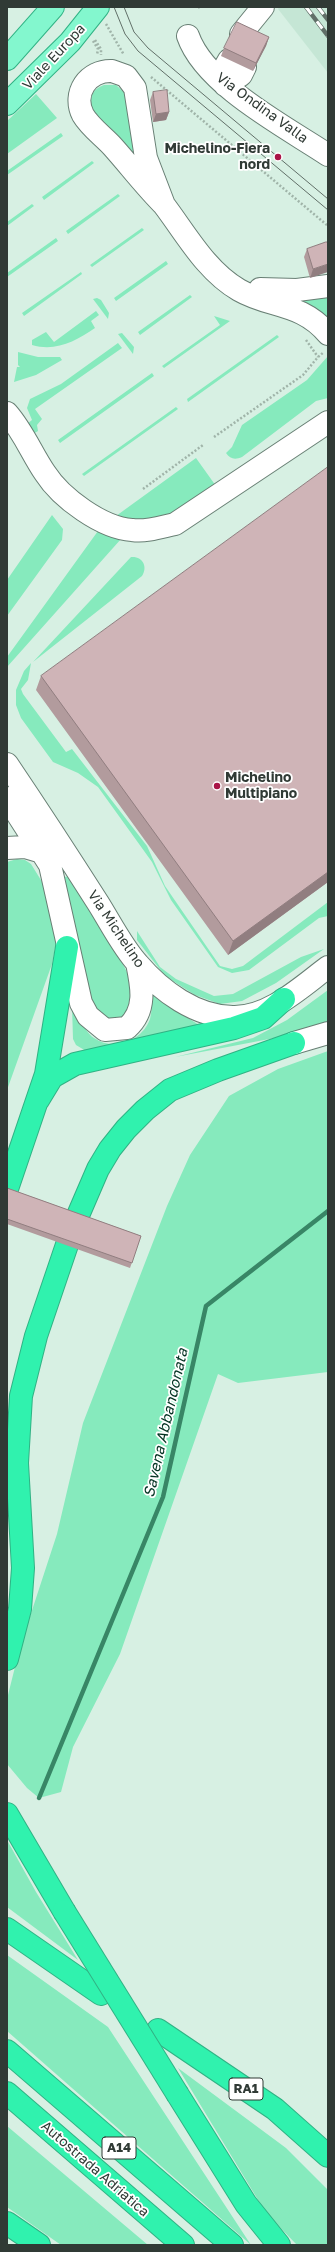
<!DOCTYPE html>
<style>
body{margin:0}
#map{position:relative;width:335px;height:2252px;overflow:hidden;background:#d7f0e3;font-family:"Golos Text",sans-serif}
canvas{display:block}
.frame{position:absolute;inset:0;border:8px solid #303a35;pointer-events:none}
</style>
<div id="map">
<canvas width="335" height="2252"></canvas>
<div class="frame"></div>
</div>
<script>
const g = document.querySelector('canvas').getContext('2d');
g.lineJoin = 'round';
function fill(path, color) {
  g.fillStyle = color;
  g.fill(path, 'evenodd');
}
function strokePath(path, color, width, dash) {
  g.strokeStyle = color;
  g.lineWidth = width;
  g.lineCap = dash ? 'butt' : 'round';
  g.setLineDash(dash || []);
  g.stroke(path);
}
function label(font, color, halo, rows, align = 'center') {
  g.font = font + ' "Golos Text",sans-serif';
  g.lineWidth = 3.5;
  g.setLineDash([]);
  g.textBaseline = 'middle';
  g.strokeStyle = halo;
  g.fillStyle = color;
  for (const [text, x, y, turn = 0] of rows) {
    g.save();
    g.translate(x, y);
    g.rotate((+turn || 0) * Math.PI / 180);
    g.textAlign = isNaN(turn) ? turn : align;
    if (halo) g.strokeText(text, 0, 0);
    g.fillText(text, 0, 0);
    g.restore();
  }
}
fill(new Path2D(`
 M279 7H328V73L278 9Z`), '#c5e6d5');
fill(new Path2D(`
 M104 85H116L127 95 141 169 92 110C90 97 91 90 104 85Z
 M36 94 57 118 7 154V121Z
 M61 133 63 136 7 175V171Z
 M92 161 94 163 44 200 42 197Z
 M118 194 120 196 68 234 66 231Z
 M32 204 34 206 7 226V222Z
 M142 228 144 230 92 267 90 265Z
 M56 238 58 241 7 277V273Z
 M166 261 168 264 116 301 114 298Z
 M81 272 82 274 24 316 22 313Z
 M328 293V323L299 303 300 298Z
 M190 295 192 297 140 335 138 332Z
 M97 298 101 300 109 313 108 319 93 299Z
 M96 311 99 315 91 321 95 328C76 341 56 352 32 345V340L46 332 54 342Z
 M214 316 230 321 164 368 162 366 220 325Z
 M122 333 134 347 133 354 118 334Z
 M277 335 279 337 188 402 187 399Z
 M118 343 122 348 35 409 42 419 37 425 38 431 33 434 27 424 32 420 27 408 30 399 61 384Z
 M18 352 38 357H60L62 360 36 375 14 382 17 367H20L18 365Z
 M328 356V398L316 401 242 457C235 460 230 459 226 453L232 447 242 425 307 380Z
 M152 373 154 376 60 443 58 440Z
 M176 407 178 409 84 476 82 474Z
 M196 458 216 486C183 508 158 528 116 516Z
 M52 515 63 529 62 540 7 616V580Z
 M98 531 121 539 7 667V657Z
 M131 557C143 556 148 567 142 576L33 662Z
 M31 663 28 680 21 689 23 694 66 752 72 749 147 846 165 886 220 966 232 969 243 966 328 902V916L319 918 249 970 232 973 218 967 171 900 152 862 98 787 78 773 53 762 21 718 16 705V690L24 671Z
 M17 859 25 860 31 864 44 885 56 942 52 964 7 1090V862Z
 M69 876C83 899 139 978 135 1001 134 1007 129 1015 126 1021L103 1020 89 996 65 879V877Z
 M137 931 160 967 176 979 214 996 233 994 301 957 324 949 276 983 242 1001 220 1004 195 995 165 976 137 940Z
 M328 990V1022L301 1033 175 1057 253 1038 287 1020Z
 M152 995 199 1025V1027L118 1047 86 1051 76 1045 73 1039 72 1006C79 1011 82 1030 94 1038 114 1052 142 1041 150 1019 152 1011 152 1003 152 995Z
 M328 1051V1372L238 1383 218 1374 120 1654 73 1747 61 1792 39 1798 27 1788 7 1764V1699L20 1647 57 1534 83 1423 167 1206 190 1155 229 1096 278 1069Z
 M7 1840 36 1892 78 1960 7 1907Z
 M7 1955 108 2027 251 2245 7 2031Z
 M178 2068 286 2148 328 2190V2245H297L266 2213Z
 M7 2126 148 2245H61L7 2207Z`), '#86eabd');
strokePath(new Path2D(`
 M39 1798 163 1497 206 1306 328 1211`), '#388666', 4.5);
const minor = new Path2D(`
 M241 34 263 7
 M188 36C205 85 286 127 328 155
 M112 71 126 76 135 88 146 158 164 205C145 186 130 166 113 147 104 137 90 127 83 115 72 93 88 70 112 71Z
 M225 85 241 75 245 67
 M225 85V67L229 60
 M164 205C186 234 206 271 239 290 270 308 301 302 328 334
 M260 289 297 290 328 286
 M7 413C23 431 32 454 45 473 61 498 102 528 132 530 147 532 161 527 175 524L328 422
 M7 764C38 810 68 856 98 903 110 922 123 948 138 964 161 991 196 1017 233 1017 269 1018 301 987 328 967
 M7 798 50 865 81 1003 88 1016 105 1030 127 1028C147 1010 142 987 137 963
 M7 848 25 847 42 852
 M294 1043 328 1033`);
const major = new Path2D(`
 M7 59 53 7
 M7 104 70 42 98 7`);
const highway = new Path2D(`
 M38 1100 52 1077 75 1064 234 1028 263 1018 284 999
 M7 1189 46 1074 67 947
 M7 1659 20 1609 23 1568 17 1463 21 1396 36 1336 73 1227 98 1169 110 1149 126 1129 145 1110 170 1090 218 1070 294 1043
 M7 1814 64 1911
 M7 1929 101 1994
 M158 2030 275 2109 328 2156
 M7 2051 232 2245
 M7 2093 183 2245
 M178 2095 246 2204 279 2245
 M7 2223 39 2245`);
strokePath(minor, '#687f74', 24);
strokePath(major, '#30b284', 24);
strokePath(highway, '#30b284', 24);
strokePath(new Path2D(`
 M198 8 199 7
 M106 24 124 55
 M95 40 101 49V55
 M93 41 98 49 97 55
 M151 77 328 226
 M306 340 318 357
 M214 437 303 375 318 357 324 352
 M143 489 203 445`), '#a0b4a9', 2.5, [2, 2]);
strokePath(minor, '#fff', 22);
strokePath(major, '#83f7ce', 22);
strokePath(highway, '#30f2ae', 22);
strokePath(new Path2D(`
 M114 7 125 34 138 51 328 210
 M124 7 134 32 148 48 328 199`), '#616f68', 1);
const rail = new Path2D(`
 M306 7 328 36
 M318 7 328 20`);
strokePath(rail, '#616f68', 4.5);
strokePath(rail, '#fff', 3, [9]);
const highwayBridge = new Path2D(`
 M64 1911 178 2095`);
strokePath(highwayBridge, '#30b284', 24, []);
strokePath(highwayBridge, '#30f2ae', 22);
fill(new Path2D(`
 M269 37 266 46 253 71 221 56 224 48Z
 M153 92 169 112 166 120 153 122 150 100Z
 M326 242 310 278 304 257 307 249Z
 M328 467V882L228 955 36 690 41 676Z
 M7 1188 141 1236 130 1268 7 1224Z`), '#b29b9d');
fill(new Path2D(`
 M269 37 266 46 253 71 256 63Z
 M169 112 166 120 153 122 156 114Z
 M328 264V272L310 278 313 269Z
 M328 872V882L228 955 233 941Z`), '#917e80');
const building = new Path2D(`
 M237 22 269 37 256 63 224 48Z
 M167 90 169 112 156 114 153 92Z
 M326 242H328V264L313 269 307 249Z
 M328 467V872L233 941 41 676Z
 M7 1188 141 1236 132 1263 7 1219Z`);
fill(building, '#cfb4b7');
strokePath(building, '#917e80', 1);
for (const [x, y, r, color] of [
 [278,157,4,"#a91447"],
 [217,786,4,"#a91447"]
]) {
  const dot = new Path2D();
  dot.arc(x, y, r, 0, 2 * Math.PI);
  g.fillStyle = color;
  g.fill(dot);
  strokePath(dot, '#fff', 1.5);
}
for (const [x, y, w] of [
 [246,2089,34],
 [119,2148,34]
]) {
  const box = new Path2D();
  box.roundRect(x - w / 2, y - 11, w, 22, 3);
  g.fillStyle = '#fff';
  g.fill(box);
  strokePath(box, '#303a35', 1);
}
label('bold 13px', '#303a35', null, [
 ["RA1",246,2089],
 ["A14",119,2148]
]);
label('14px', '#303a35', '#fff', [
 ["Viale Europa",54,57,-47],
 ["Via Ondina Valla",262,108,36],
 ["Via Michelino",116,929,56],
 ["Autostrada Adriatica",95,2169,41]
]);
label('bold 14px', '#303a35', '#fff', [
 ["Michelino-Fiera",270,149],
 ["nord",270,165],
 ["Michelino",225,778,"left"],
 ["Multipiano",225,794,"left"]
], 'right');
label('italic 15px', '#043423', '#fff', [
 ["Savena Abbandonata",166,1423,-77]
]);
</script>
